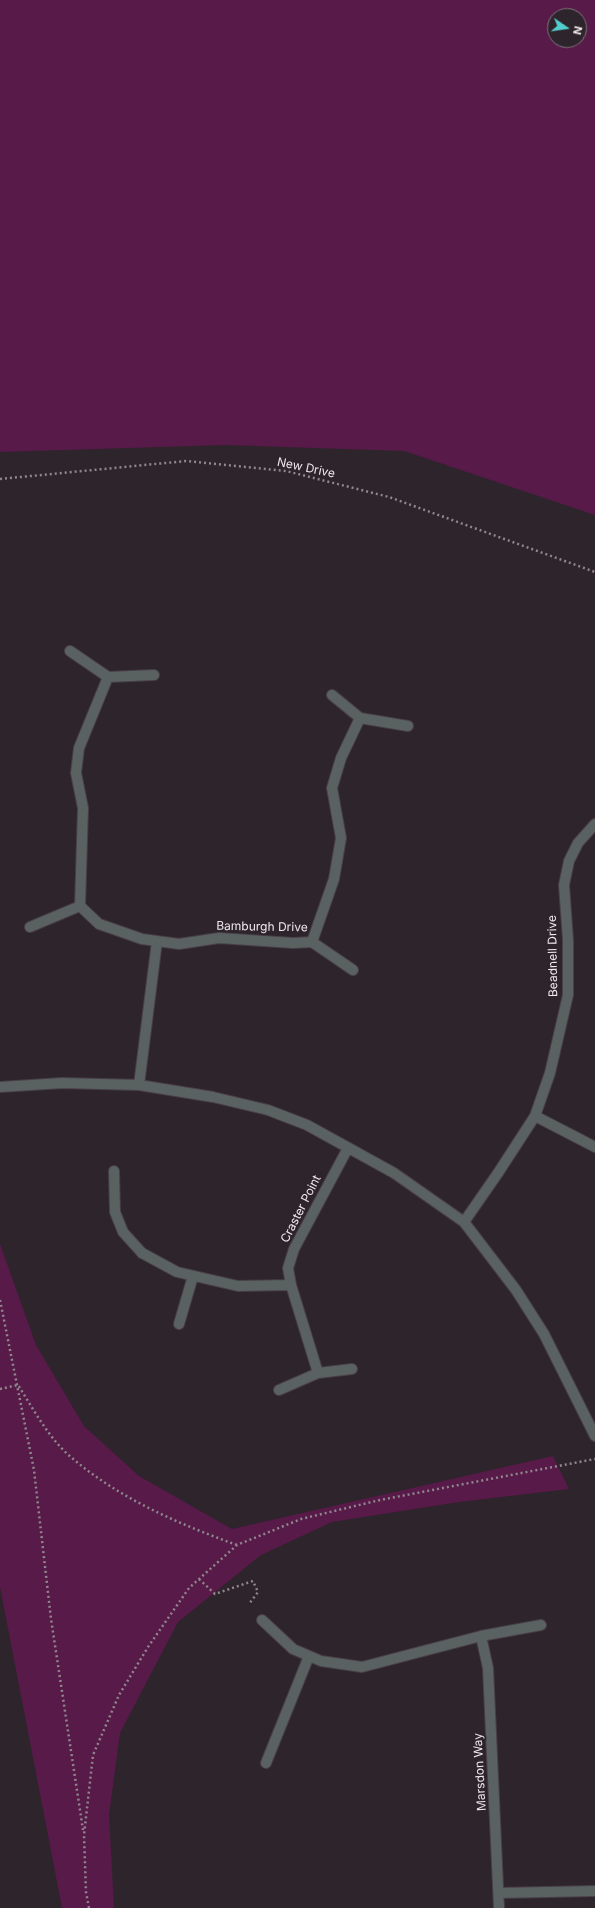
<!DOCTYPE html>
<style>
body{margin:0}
#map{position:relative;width:595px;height:1908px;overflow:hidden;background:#2e242b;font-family:Inter,sans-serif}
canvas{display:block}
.north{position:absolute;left:547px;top:8px;width:40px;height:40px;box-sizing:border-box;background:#2e242b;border:1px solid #7b7278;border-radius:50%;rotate:103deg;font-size:11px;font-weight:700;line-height:16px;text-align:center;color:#efe8ec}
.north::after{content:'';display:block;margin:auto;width:14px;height:18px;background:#52cdcd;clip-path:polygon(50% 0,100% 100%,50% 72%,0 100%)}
</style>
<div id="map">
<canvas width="595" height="1908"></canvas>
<div class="north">N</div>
</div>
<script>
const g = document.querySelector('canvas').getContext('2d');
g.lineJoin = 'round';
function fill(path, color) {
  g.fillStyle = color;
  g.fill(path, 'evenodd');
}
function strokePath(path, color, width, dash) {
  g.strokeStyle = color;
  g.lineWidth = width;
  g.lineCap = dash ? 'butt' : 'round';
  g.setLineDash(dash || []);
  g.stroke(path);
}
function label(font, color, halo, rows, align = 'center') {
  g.font = font + ' Inter,sans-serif';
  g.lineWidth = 4;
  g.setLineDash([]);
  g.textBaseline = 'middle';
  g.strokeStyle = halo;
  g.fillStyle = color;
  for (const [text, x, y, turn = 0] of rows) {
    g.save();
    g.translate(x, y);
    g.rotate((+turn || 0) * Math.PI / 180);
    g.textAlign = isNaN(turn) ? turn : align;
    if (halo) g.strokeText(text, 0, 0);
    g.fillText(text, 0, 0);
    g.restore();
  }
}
fill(new Path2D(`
 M0 0H595V515L404 451 225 445 0 452ZM555 16H579V40H555Z
 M0 1244 36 1345 84 1426 139 1476 232 1529 553 1456 569 1489 459 1502 332 1522 261 1555 178 1622 120 1733 109 1815 114 1908H62L0 1587Z`), '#571a49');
const service = new Path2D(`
 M114 1171 115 1212 123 1232 142 1253`);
const minor = new Path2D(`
 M70 651 108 677 154 675
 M108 677 79 748 76 773 83 808 80 906 99 924 142 939 179 944 219 938 293 943 312 942 334 879 341 838 332 788 341 758 360 718
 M332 695 360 718 408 726
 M30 927 80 906
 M312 942 353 970
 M139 1085 157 941
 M0 1087 62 1083 139 1085 213 1097 268 1110 307 1125 394 1173 464 1222 516 1290 544 1334 595 1436
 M535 1116 595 1147
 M464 1222 498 1173 535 1116 550 1073 568 995V940L564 885 569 861 578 843 595 824
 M142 1253 177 1272 238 1286 291 1285
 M179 1324 193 1276
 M318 1373 291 1285 288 1268 294 1249 348 1148
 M279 1390 318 1373 352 1369
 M262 1620 293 1649 321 1661 362 1667 481 1636 541 1625
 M481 1636 488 1668 499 1908
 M266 1763 309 1656
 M499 1893 595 1891`);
strokePath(service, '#493f46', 12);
strokePath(minor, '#493f46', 12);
strokePath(new Path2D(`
 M0 479 186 461 286 471 389 497 595 572
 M0 1300 34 1470 51 1619 83 1830
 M0 1389 18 1385C34 1410 49 1439 72 1458 120 1499 179 1524 237 1545
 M199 1579 215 1594 253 1581 258 1592 249 1604
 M89 1908 86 1892 84 1835 93 1755 119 1695 148 1647 189 1588 237 1545 301 1519 380 1500 595 1459`), '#90878d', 2.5, [2, 3]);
strokePath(service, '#5a6161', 10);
strokePath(minor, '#5a6161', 10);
label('12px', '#efe8ec', '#2e242b', [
 ["New Drive",306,468,12],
 ["Bamburgh Drive",262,927,1],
 ["Beadnell Drive",553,956,-91],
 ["Craster Point",301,1209,-63],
 ["Marsdon Way",480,1772,-93]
]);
</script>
